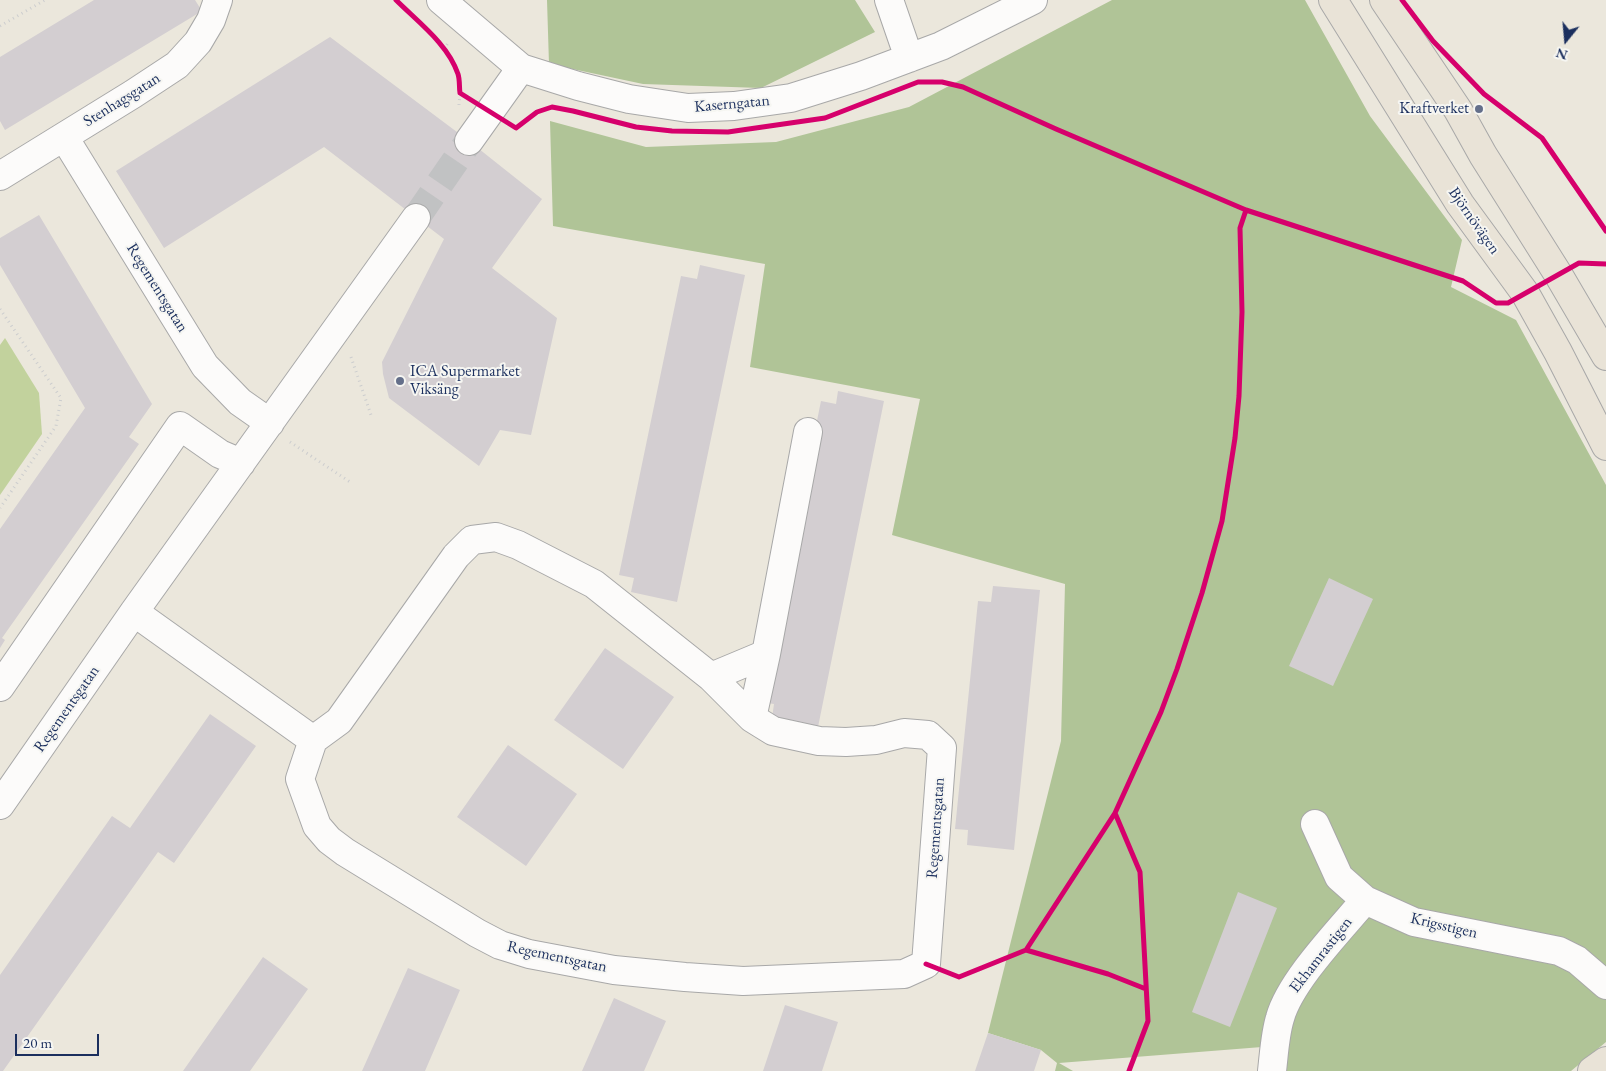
<!DOCTYPE html>
<meta charset="utf-8">
<style>
body{margin:0}
#map{position:relative;width:1606px;height:1071px;overflow:hidden;background:#ebe7dc;font-family:"EB Garamond",serif}
canvas{display:block}
.north{position:absolute;left:1541px;top:15px;width:50px;height:50px;-webkit-text-stroke:4px #f6f6f2;paint-order:stroke;rotate:197deg;font-size:14px;font-weight:700;line-height:20px;text-align:center;color:#1b2f5e}
.north::after{content:'';display:block;margin:auto;width:18px;height:22px;background:#1b2f5e;clip-path:polygon(50% 0,100% 100%,50% 72%,0 100%)}
.scale{position:absolute;left:15px;top:1034px;width:84px;height:22px;box-sizing:border-box;border:2px solid #1b2f5e;border-top:0;padding-left:6px;font-size:15px;line-height:18px;white-space:nowrap;color:#1b2f5e;-webkit-text-stroke:4px #f6f6f2;paint-order:stroke}
</style>
<div id="map">
<canvas width="1606" height="1071"></canvas>
<div class="north">N</div>
<div class="scale">20 m</div>
</div>
<script>
const g = document.querySelector('canvas').getContext('2d');
g.lineJoin = 'round';
function fill(path, color) {
  g.fillStyle = color;
  g.fill(path, 'evenodd');
}
function strokePath(path, color, width, dash) {
  g.strokeStyle = color;
  g.lineWidth = width;
  g.lineCap = dash ? 'butt' : 'round';
  g.setLineDash(dash || []);
  g.stroke(path);
}
function label(font, color, halo, rows, align = 'center') {
  g.font = font + ' "EB Garamond",serif';
  g.lineWidth = 4;
  g.setLineDash([]);
  g.textBaseline = 'middle';
  g.strokeStyle = halo;
  g.fillStyle = color;
  for (const [text, x, y, turn = 0] of rows) {
    g.save();
    g.translate(x, y);
    g.rotate((+turn || 0) * Math.PI / 180);
    g.textAlign = isNaN(turn) ? turn : align;
    if (halo) g.strokeText(text, 0, 0);
    g.fillText(text, 0, 0);
    g.restore();
  }
}
fill(new Path2D(`
 M5 338 39 393 42 434 0 495V345Z`), '#c2d29d');
fill(new Path2D(`
 M547 0H855L875 32 761 88 643 84 549 64Z
 M1112 0H1305L1370 116 1462 240 1451 287 1516 320 1606 485V1042L1571 1071H1282L1262 1047 1059 1063 1073 1071H1055L1057 1063 1041 1050 988 1033 1061 741 1065 584 892 535 920 399 750 367 765 264 553 226 550 121 646 147 776 142 909 107Z`), '#b0c497');
fill(new Path2D(`
 M94 0H195L202 11 5 130 0 121V57Z
 M330 37 469 141 542 199 492 268 557 318 531 435 500 430 479 466 389 398 383 374 382 362 444 239 324 147 164 248 116 171Z
 M39 215 152 404 129 437 139 444 2 638 5 640 0 648V529L85 408 0 265V238Z
 M700 265 745 275 677 602 631 592 634 578 619 575 681 276 697 279Z
 M838 391 884 401 818 727 772 718 774 704 760 702 821 401 836 404Z
 M1329 578 1373 599 1333 686 1289 666Z
 M993 586 1040 590 1014 850 967 845 968 830 955 829 978 601 991 602Z
 M605 648 674 697 623 769 554 720Z
 M210 714 256 746 174 863 158 852 3 1071H0V975L112 816 130 828Z
 M508 745 577 794 526 866 457 817Z
 M1238 892 1277 908 1230 1027 1192 1012Z
 M263 957 308 989 250 1071H183Z
 M408 968 460 990 425 1071H362Z
 M614 998 666 1021 644 1071H582Z
 M785 1005 838 1022 822 1071H763Z
 M988 1033 1041 1050 1034 1071H975Z`), '#d3ced1');
strokePath(new Path2D(`
 M416 218 469 141`), '#c1c2c3', 28, [28, 14]);
const minor = new Path2D(`
 M441 0 521 68 578 86 629 99 688 108 734 106 791 98 861 76 941 46 1033 0
 M889 0 909 58
 M64 137 205 366 240 402 270 423
 M469 141 521 68
 M0 176 133 94 177 65 198 42 211 20 218 0
 M134 612 313 740 300 779 317 826 329 840 345 852 477 933 500 945 529 954 614 970 685 977 743 981 904 974 926 964 942 748 928 735 904 733 876 740 846 742 819 741 773 731 752 718 711 677 594 584 518 545 496 537 472 540 456 556 339 721 313 740
 M711 677 766 654 808 432
 M0 687 180 426 220 454 241 463
 M752 718 766 654
 M0 805 134 612 416 218
 M1315 824 1339 877 1365 900 1414 922 1559 951 1577 960 1606 985
 M1272 1071C1274 1054 1275 1034 1280 1018 1290 981 1340 930 1365 900`);
const major = new Path2D(`
 M1333 0 1460 204 1525 293 1558 352 1606 446
 M1384 0 1458 110 1483 155 1558 274 1606 356
 M1592 1071 1606 1061`);
strokePath(minor, '#a8a8a8', 30);
strokePath(major, '#a8a8a8', 30);
strokePath(new Path2D(`
 M0 26 45 0
 M444 49 448 43
 M459 105 460 93
 M0 309 61 398 56 426 0 508
 M351 357 371 415
 M290 442 350 482`), '#cccdce', 3, [1, 4]);
strokePath(minor, '#fcfbfa', 28);
strokePath(major, '#e9e3d7', 28);
strokePath(new Path2D(`
 M396 0C418 22 448 44 458 74 460 80 459 87 460 93L516 128 537 112 552 107 573 111 636 127 672 131 728 132 825 118 918 82H942L963 87 1056 129 1246 210 1463 281 1496 303H1508L1579 263 1606 264
 M1402 0 1433 41 1484 94 1542 138 1606 231
 M1026 950 1108 974 1146 989
 M926 964 959 977 1026 950 1115 813
 M1129 1071 1148 1021 1140 872 1115 813 1161 712 1177 669 1202 593 1222 521 1235 438 1239 396 1242 312 1240 228 1246 210`), '#d6006c', 5);
for (const [x, y, r, color] of [
 [1479,109,5,"#646f8a"],
 [400,381,5,"#646f8a"]
]) {
  const dot = new Path2D();
  dot.arc(x, y, r, 0, 2 * Math.PI);
  g.fillStyle = color;
  g.fill(dot);
  strokePath(dot, '#f6f6f2', 2);
}
label('16px', '#1b2f5e', '#f6f6f2', [
 ["Stenhagsgatan",122,100,-32],
 ["Kaserngatan",732,104,-5],
 ["Björnövägen",1474,221,55],
 ["Regementsgatan",157,288,58],
 ["Regementsgatan",67,709,-55],
 ["Regementsgatan",936,828,-86],
 ["Krigsstigen",1444,926,13],
 ["Ekhamrastigen",1321,955,-52],
 ["Regementsgatan",557,957,12]
]);
label('16px', '#1b2f5e', '#f6f6f2', [
 ["Kraftverket",1469,109],
 ["ICA Supermarket",410,372,"left"],
 ["Viksäng",410,390,"left"]
], 'right');
</script>
